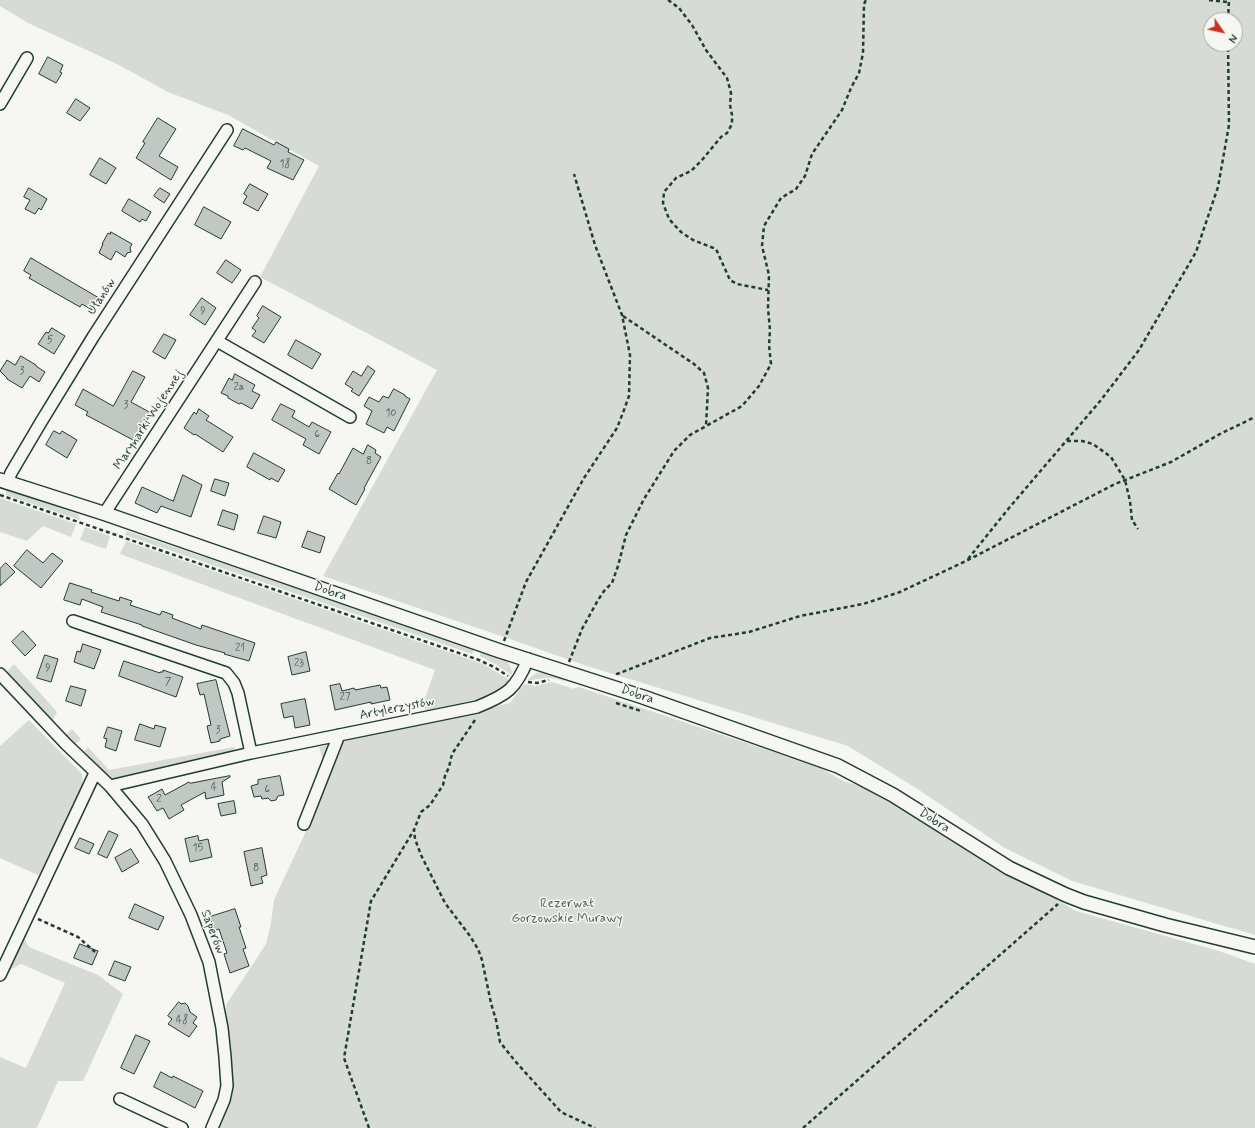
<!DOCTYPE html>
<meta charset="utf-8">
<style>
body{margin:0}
#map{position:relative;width:1255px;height:1128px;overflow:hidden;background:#f6f6f2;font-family:Mynerve,sans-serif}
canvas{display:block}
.north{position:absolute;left:1203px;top:12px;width:40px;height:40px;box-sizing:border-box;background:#f6f6f2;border:1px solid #a0aca6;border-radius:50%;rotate:124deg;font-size:11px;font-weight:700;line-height:16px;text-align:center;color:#1f3d34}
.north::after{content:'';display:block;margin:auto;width:14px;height:18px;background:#c8321e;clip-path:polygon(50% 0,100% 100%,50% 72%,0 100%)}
</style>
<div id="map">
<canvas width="1255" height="1128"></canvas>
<div class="north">N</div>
</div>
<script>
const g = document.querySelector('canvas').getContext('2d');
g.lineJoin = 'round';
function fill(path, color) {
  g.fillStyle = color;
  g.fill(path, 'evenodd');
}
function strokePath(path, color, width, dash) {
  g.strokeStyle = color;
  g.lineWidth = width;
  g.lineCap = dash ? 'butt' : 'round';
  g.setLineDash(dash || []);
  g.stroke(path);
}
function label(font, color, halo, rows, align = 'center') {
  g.font = font + ' Mynerve,sans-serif';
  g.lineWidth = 3;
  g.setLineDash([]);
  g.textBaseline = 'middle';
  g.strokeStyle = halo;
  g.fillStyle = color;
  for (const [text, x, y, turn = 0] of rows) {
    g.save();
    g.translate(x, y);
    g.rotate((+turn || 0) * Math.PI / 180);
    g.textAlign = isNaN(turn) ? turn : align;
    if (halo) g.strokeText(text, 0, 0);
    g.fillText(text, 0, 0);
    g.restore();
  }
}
fill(new Path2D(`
 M0 0H1255V935L1072 881 1005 848 919 790 848 746 587 666 507 638 323 576 437 370 260 277 319 166 228 115 168 92 117 64 28 23 0 6ZM1211 20H1235V44H1211Z
 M6 489 78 514 80 520 6 495Z
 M0 498 76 524 71 537 43 526 27 541 0 532Z
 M85 527 110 536 106 549 80 540Z
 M127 531 475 648 472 654 125 535Z
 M126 541 483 664 510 680 502 689 488 697 426 711 423 704 435 670 120 554Z
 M481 650C495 655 512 657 512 675L495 664 480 656Z
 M14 664 57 712 52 722 6 673Z
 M543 672 560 677 567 682C561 680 554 678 547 678 540 678 534 681 527 680L536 673Z
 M552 682 571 688V689L579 687 821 768 843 781 864 787 1076 911 1219 951 1255 964V1128H218L229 1103 226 1005 266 944 271 923 274 900 307 829 299 825 324 763 319 747 510 703 524 684 536 686Z
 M29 720 82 774 83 789 40 876 0 858V746Z
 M72 729 81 739 74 745 65 736Z
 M88 747 109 770 234 747 235 753 119 780 110 778 82 754Z
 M24 938 29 947 98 975 123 994 83 1081H58L37 1128H0V1057L26 1068 65 983 21 964 10 970Z`), '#d6dbd6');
const building = new Path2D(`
 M48 57 63 65 60 72 62 73 56 83 39 74Z
 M76 99 90 108 80 121 67 113Z
 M158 118 176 129 159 156 178 167 171 180 136 158 145 143 143 142Z
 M243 129 274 145 276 142 289 149 288 152 304 160 293 180 267 168 271 161 245 148 243 150 234 146Z
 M100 158 116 168 106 184 90 175Z
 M250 184 268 194 258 211 243 203 247 196 244 194Z
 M29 188 47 199 41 210 39 208 35 214 25 209 30 200 24 197Z
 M160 188 170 194 164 203 154 196Z
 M129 199 151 212 146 221 142 219 140 222 122 211Z
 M204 207 231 222 221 239 195 225Z
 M111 232 132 244 130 248 131 252 127 253 125 257 116 251 111 260 99 253 103 244H102L108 233 110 234Z
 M31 258 99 298 92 310 82 304 80 307 29 278 31 275 24 271Z
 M226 260 241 270 232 283 217 273Z
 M202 298 216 308 205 325 190 315Z
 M263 306 281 317 264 343 252 336 256 331 252 328 259 318 257 316Z
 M52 328 65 336 54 354 38 344 46 332 48 333Z
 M164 334 176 340 165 359 153 352Z
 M296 340 321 354 312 369 288 355Z
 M21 356 36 365V366L45 372 39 382 30 376 22 388 7 379V378L0 371 7 360 15 365Z
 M368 366 375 371 359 396 351 391 353 389 345 384 353 371 361 376Z
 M133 371 145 377 131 402 151 413 135 441 86 415 88 412 75 405 83 389 113 406Z
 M235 374 255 385 252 391 260 395 252 409 241 403 239 404 228 398V396L221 393 229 378 232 380Z
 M394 389 405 395V396L410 399 394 431 387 427 384 433 366 424 372 411 364 406 369 397 379 402 383 396 388 398Z
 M281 404 295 411 292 417 309 427 312 422 331 432 319 454 303 445 306 439 272 420Z
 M199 409 209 416 206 420 233 437 223 452 195 434 194 435 184 428 194 412 196 414Z
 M54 431 60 434 62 431 77 440 67 458 46 445Z
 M368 445 376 450 375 453 381 457 364 488 365 489 356 505 329 489 338 473 339 474 353 448 363 454Z
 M254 453 285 470 278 482 271 478 270 480 247 467Z
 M183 475 202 485 191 517 161 506 157 513 135 503 142 487 173 501Z
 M215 479 229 483 225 496 211 491Z
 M223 510 238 515 234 530 218 525Z
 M264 516 281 522 276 538 258 533Z
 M308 531 325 537 320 553 302 547Z
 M27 550 43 563 52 553 63 561 41 588 14 566Z
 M6 563 15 572 0 586V569Z
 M70 583 92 590 91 592 119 601 120 597 132 601 130 605 160 615 162 611 173 615 172 618 201 629 202 625 255 643 249 661 224 654 225 653 196 645 142 626V625L101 612 103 607 82 599 80 605 64 600Z
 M23 631 36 645 25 656 12 642Z
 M83 644 101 650 94 669 74 662 77 651 80 652Z
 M306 652 310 671 292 675 288 657Z
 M45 655 58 659 51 682 37 678Z
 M124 661 160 673V672H163V670L183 677 176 697 119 676Z
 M216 680 230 736 220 739V741L211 743 207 726 211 725 204 694 200 695 197 684Z
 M340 684 342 691 354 688 355 690 380 685 381 688 387 687 390 700 371 704V702L335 710 330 686Z
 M71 686 86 690 81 706 66 701Z
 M305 699 310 725 295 728 293 716 284 718 281 704Z
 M140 724 154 729 155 725 166 728 160 747 135 740Z
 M108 727 122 731 116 751 105 747 107 739 104 738Z
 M230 776V777L222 782 224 795 206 799 205 792 181 805 184 810 169 819 163 808 157 811 148 797 162 789 165 795 189 782 190 783Z
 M280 776 284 795 278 796 276 800 271 801 268 798 262 799 261 796 254 797 251 786 258 784V780Z
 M234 801 236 813 221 816 218 804Z
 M109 831 118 835 107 858 98 854Z
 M198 836 199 841 208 839 212 857 190 862 185 839Z
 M80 838 94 844 89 854 75 848Z
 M262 848 267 875 261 877 263 883 251 886 244 852Z
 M131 849 139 862 122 872 115 858Z
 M135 904 164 917 158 930 129 918Z
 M235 909 241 927H239L246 948 243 949 249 966 230 973 224 954 227 953 219 929 214 931 210 917Z
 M80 944 98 951 92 965 74 958Z
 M115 961 131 967 125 981 109 975Z
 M179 1002 181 1004 185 1003 188 1006 190 1012 197 1017 193 1023 197 1026 189 1037 168 1024 172 1019 168 1016Z
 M136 1035 150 1041 134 1074 121 1068Z
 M161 1072 172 1078 173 1076 203 1091 195 1108 154 1087Z`);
fill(building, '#c1c8c3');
strokePath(building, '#1f3d34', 1);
const minor = new Path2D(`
 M0 104 27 58
 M217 341 350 417
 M7 483 11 473 41 422 93 337 227 130
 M104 514 255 282
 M73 621 226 673 234 683 238 693 251 753
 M0 674 66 744 110 786 142 824 165 861 191 915 209 962 222 1028 225 1057 227 1086 224 1100 212 1128
 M110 786 251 753 477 707C507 695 516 689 528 659
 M304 824 339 735
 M0 975 95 773
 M120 1099 182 1128`);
const tertiary = new Path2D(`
 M0 480 106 514 500 651 643 697 838 766 893 795 1009 868 1066 895 1084 902 1165 925 1255 947`);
strokePath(minor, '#1f3d34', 14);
strokePath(tertiary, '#1f3d34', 16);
strokePath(new Path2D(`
 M668 0 679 8 692 25 706 50 727 78 731 93 730 105 732 115V124L727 133 721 137 702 160 691 171 676 178 664 192 663 203 669 219 681 232 693 240 716 249 730 280 737 284 768 290
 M1209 0 1228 2
 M1228 20 1229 0
 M623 316 694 364 704 373 708 388 706 426
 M1067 441H1082L1093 444 1111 457 1125 480 1130 501 1132 520 1138 529
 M0 495 479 660 494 667 508 676
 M968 559 1009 508 1101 400 1139 350 1196 252 1218 187 1229 125 1228 44
 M504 641 526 582 584 478 617 428 624 410 629 396 630 355 622 315 595 245 574 174
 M569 662 582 629 598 600 604 591 612 583 618 566 626 535 644 499 674 451 690 435 742 406 759 386 771 364 769 345 770 330 768 308 769 275 762 246 764 226 781 198 796 189 805 176 812 154 842 110 851 88 859 73 863 53 864 4 866 0
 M617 675V674L710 638 749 632 800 616 863 604 900 592 966 561 1115 484 1171 462 1220 434 1255 417
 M528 682 537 683 549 680
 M616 703 641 711
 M475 720 452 754 449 767 445 776 443 785 430 805 421 812 414 830 415 839 421 855 445 903 470 936 478 949 482 960 491 1003 496 1020 500 1042 515 1061 561 1112 595 1128
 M38 919 78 937 95 952
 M369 1128 344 1058 371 901 414 830
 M803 1128 1058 904`), '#1f3d34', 2.5, [4, 3]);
strokePath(minor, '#f6f6f2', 11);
strokePath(tertiary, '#f6f6f2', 13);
label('11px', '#486058', null, [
 ["18",285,165],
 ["9",203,312],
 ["5",50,341],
 ["3",22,372],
 ["2a",239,388],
 ["3",126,406],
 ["10",391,414],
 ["6",317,435],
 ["8",369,462],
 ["21",240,649],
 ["23",299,664],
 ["9",48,669],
 ["7",168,683],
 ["27",345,698],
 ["3",218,731],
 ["4",214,788],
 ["6",267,790],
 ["2",159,800],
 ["15",198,849],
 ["8",256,869],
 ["48",182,1021]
]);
label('13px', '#1f3d34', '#f6f6f2', [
 ["Ułanów",102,297,-57],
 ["Marynarki Wojennej",149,420,-57],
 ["Dobra",330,592,19],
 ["Dobra",637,695,19],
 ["Artylerzystów",397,709,-11],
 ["Dobra",934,821,32],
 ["Saperów",212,932,69]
]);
label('13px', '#445d54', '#f6f6f2', [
 ["Rezerwat",567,904],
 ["Gorzowskie Murawy",567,919]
]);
</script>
